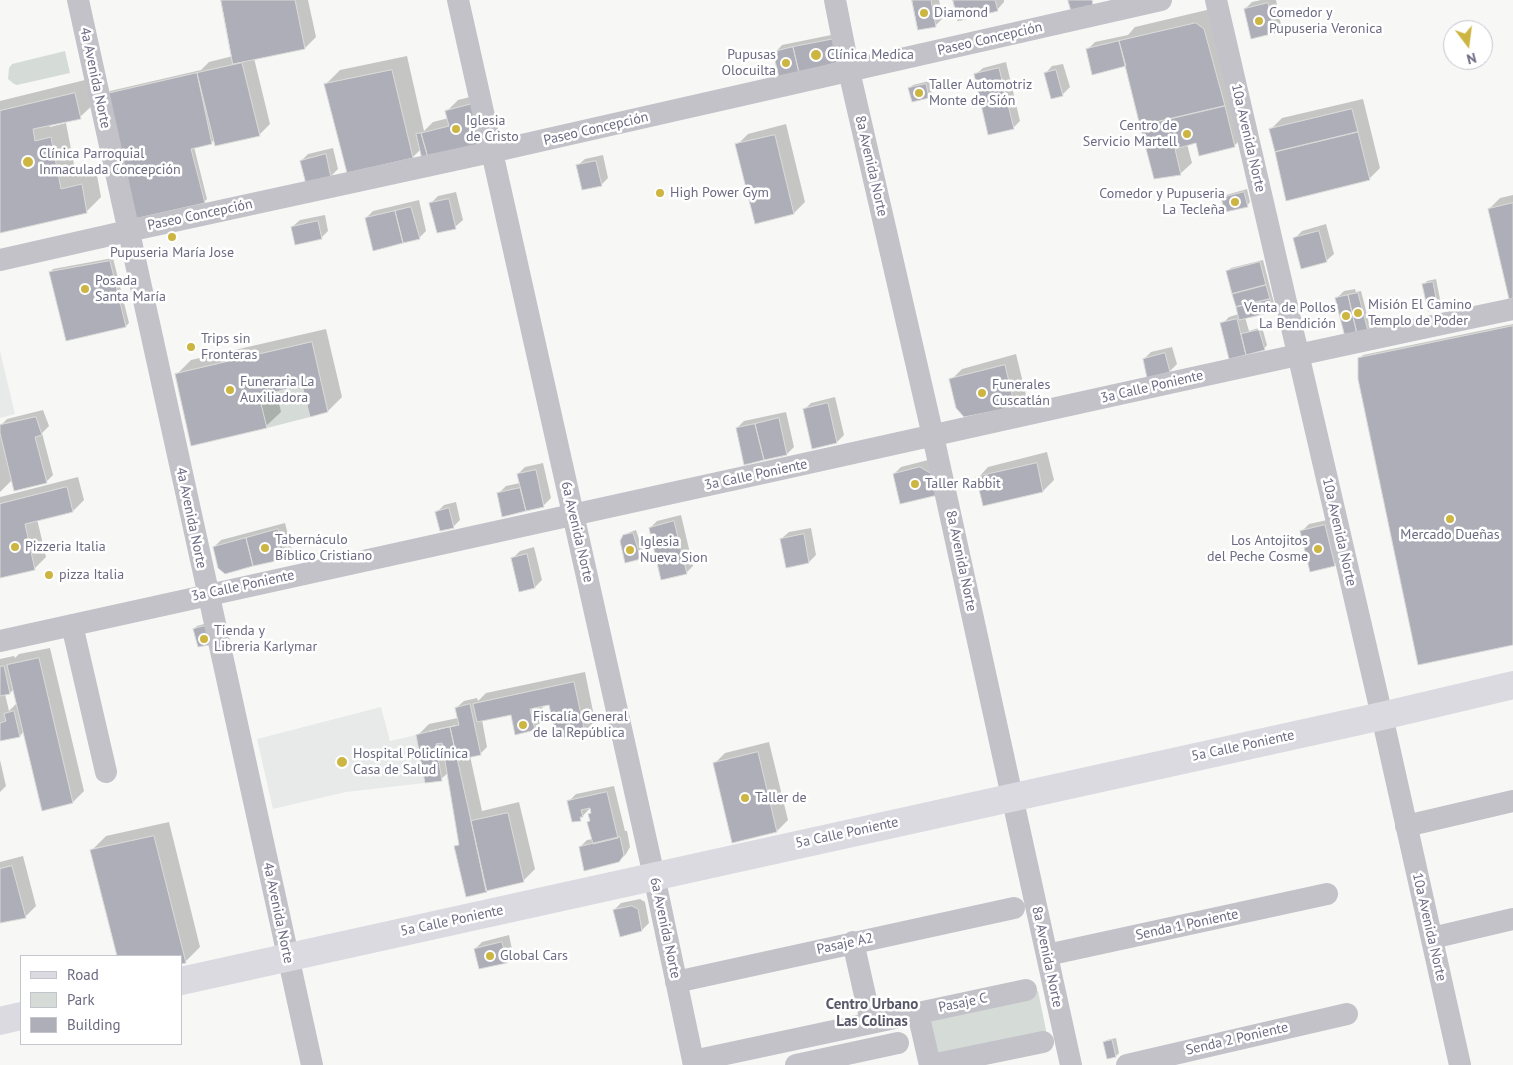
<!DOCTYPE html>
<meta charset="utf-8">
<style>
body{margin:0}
#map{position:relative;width:1513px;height:1065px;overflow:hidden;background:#f7f8f6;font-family:"PT Sans",sans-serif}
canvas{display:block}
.legend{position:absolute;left:20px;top:955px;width:162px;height:90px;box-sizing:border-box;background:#fff;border:1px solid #c4c4cd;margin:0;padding:6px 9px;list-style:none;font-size:15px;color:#6c6b83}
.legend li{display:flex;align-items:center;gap:10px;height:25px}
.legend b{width:25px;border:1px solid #c4c4cd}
.north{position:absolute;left:1443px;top:20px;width:50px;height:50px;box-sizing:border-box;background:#fff;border:1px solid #c4c4cd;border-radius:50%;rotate:165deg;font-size:14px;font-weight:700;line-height:20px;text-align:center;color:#6c6b83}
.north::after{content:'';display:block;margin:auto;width:18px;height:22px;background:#cdb541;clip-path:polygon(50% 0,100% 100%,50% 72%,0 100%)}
</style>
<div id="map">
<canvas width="1513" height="1065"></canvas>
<ul class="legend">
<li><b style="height:6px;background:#dbdae1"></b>Road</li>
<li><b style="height:14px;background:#d5dcd8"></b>Park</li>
<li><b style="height:14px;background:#aeaeb8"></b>Building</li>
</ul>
<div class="north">N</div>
</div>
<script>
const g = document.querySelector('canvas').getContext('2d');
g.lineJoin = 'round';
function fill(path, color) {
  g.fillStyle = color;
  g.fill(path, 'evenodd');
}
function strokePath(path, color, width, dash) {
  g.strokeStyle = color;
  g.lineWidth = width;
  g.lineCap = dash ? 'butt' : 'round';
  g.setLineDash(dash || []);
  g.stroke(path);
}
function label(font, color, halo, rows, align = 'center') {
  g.font = font + ' "PT Sans",sans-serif';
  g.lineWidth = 5;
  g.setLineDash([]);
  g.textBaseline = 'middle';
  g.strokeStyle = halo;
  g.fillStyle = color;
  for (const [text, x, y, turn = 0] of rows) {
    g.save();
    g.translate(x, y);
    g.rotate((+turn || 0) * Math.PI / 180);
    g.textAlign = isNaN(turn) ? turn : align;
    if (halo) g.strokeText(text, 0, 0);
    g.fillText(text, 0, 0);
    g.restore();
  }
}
fill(new Path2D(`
 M0 351 15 414 0 418Z
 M381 707 390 741 416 735 425 783 346 792 273 809 257 739Z`), '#e8e9e9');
fill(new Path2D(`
 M65 51 70 73 17 85 14 84 8 79 9 68 12 64Z
 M302 385 310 417 267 428 259 396Z
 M1038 991 1047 1035 936 1059 926 1015Z`), '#d5dcd8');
fill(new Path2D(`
 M222 0H308L316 37 305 48 254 58 270 124 259 135 214 140 211 143 194 147 207 199 204 202 107 94 110 91 201 70 209 62 233 56Z
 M913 0H939L943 18 936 25Z
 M954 0H1004V2L997 10Z
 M1261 0H1276L1281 25 1274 32 1245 9 1252 2Z
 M1211 9 1245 135 1234 146 1197 142 1187 144 1192 163 1181 173 1155 178 1126 65 1087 50 1095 42 1128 35 1135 27Z
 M841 33 845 54 775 53 782 45Z
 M407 56 424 131 433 122 449 118 447 111 458 100 482 94 492 132 421 149 413 157 325 85 340 70Z
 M1006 62 1020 121 1013 128 975 75 983 68Z
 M1063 64 1070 87 1062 95 1045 74 1052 66Z
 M89 79 95 103 80 117 49 124 50 127 66 123 76 175 96 170 101 197 86 212 0 231V101Z
 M929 81 932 93 929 97 913 101 909 89 913 85Z
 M1363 99 1380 168 1369 179 1271 129 1282 118Z
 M786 124 805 202 794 213 756 223 737 145 748 134Z
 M333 148 338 169 331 176 301 161 308 154Z
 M603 155 608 178 601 185 577 166 585 159Z
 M1247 189 1250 202 1247 206 1223 198 1226 195Z
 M456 192 463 220 455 227 431 203 438 196Z
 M1513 195V297L1489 209 1500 198Z
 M419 200 426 231 419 238 366 218 373 211Z
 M325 215 328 231 321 238 292 227 300 220Z
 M1326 224 1334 254 1326 261 1295 238 1302 231Z
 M113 258 129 323 126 326 50 273 53 269Z
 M1263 260 1275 307 1272 311 1245 317 1249 331 1262 327 1267 345 1264 349 1230 357 1222 324 1229 317 1239 314 1227 272 1231 268Z
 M1436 279 1441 304 1438 308 1429 309 1424 285 1427 281Z
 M1355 289 1356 292 1361 291 1370 327 1367 330 1336 299 1344 291Z
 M1513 324V643L1359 359 1363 355Z
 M326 329 342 397 328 411 303 384 276 390 281 412 266 426 176 375 191 360Z
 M1172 347 1177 364 1170 371 1144 359 1151 352Z
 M1016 354 1026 395 1015 406 951 380 962 369Z
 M835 397 844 435 837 442 804 410 811 403Z
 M43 410 49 426 42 433 53 475 46 482 12 480 0 492V436L2 435 0 426 7 419Z
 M786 412 794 447 787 454 744 463 737 428 744 421Z
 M1047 452 1054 480 1043 491 984 505 978 478 988 467Z
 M928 460 944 486 894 474 901 467Z
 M543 463 551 498 544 505 503 515 498 494 506 486 520 483 518 474 525 467Z
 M78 477 84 500 73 511 37 519 46 557 35 568 0 577V497Z
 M456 502 460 520 453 527 437 512 444 505Z
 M681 515 693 566 686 573 650 528 657 521Z
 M1332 519 1341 558 1334 565 1302 531 1309 524Z
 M285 523 292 551 284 558 214 547 221 540Z
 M811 528 816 555 809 562 781 539 789 532Z
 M636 530 644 554 640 558 624 536 628 533Z
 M534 547 542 580 535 587 513 558 520 551Z
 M207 623 199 646 194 629 197 626Z
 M50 648 84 791 73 802 24 731 20 736 0 740V659L14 656 15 658 19 654ZM14 689 17 703 9 711 5 694 10 693Z
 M585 672 595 721 584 732 550 703 542 705 545 718 534 729 512 713 482 720 487 747 480 754 470 756 482 811 519 802 535 869 524 880 456 847 460 843 448 773 441 779 418 735 429 724 458 718 456 708 464 701 477 698 478 701 486 693ZM456 725 457 727 429 734V731Z
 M769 742 788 820 777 831 714 764 725 753Z
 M0 760 6 786 0 792Z
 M614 786 625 831H627L630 847 626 854 619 861 580 847 587 840 593 839 591 807 580 819 569 801 576 794Z
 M169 822 200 947 186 961 181 956H119L91 851 106 836Z
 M23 856 36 906 25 917 0 922V862Z
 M640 899 645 902 649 923 642 930 614 910 621 903Z
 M509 935 513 954 506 962 475 949 482 942Z
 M1116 1038 1119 1053 1116 1056 1104 1043 1107 1040Z`), '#0003');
const building = new Path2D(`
 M221 0H295L305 49 233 64Z
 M912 0H931L936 27 918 30Z
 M953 0H995L998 11 958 21Z
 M1068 0H1092L1093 5 1071 10Z
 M1268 3 1275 33 1251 39 1244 9Z
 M1196 23 1204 29 1225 106 1140 126 1119 41Z
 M834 39 839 62 799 73 793 47Z
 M1119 41 1126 66 1092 75 1086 49Z
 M793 47 799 73 779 78 773 52Z
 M242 63 260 136 215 146 197 73Z
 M999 68 1014 129 988 135 974 74Z
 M392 70 413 158 347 173 324 84Z
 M1056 70 1063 96 1051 99 1044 73Z
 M197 73 212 144 191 149 205 203 134 219 106 94Z
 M926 84 929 98 912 102 908 88Z
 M75 93 81 119 33 129 35 141 51 137 61 189 82 184 87 213 0 233V111Z
 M472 104 482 144 428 158 421 133 449 126 445 111Z
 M1225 106 1235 147 1199 156 1196 143 1175 149 1181 175 1154 179 1140 126Z
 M1352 109 1358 132 1275 152 1269 129Z
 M1358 132 1370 180 1286 201 1275 152Z
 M421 133 428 158 422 159 416 134Z
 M775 135 794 214 755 224 735 144Z
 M326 154 331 178 306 184 300 161Z
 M596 161 602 186 582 190 576 165Z
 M1244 192 1248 207 1225 212 1221 198Z
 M449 199 456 229 437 233 429 203Z
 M1513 203V298L1509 299 1488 209Z
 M411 207 420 239 403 243 395 211Z
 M395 211 403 243 373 251 365 218Z
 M318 221 322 239 295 245 291 227Z
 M1319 231 1327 262 1301 269 1293 238Z
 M110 261 126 327 66 341 49 272Z
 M1260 262 1266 285 1232 294 1226 271Z
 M1433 282 1438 309 1428 311 1422 284Z
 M1266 285 1270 299 1236 307 1232 294Z
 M1358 293 1368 331 1357 334 1348 295Z
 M1348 295 1357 334 1345 337 1335 298Z
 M1270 299 1273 312 1239 320 1236 307Z
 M1237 319 1246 355 1229 359 1220 323Z
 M1513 326V645L1418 665 1358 379V358Z
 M1259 330 1265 350 1246 355 1241 334Z
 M312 342 328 412 310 417 302 385 259 396 267 428 191 446 175 374Z
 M1165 353 1170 372 1147 378 1143 359Z
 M1005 365 1015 407 964 417 956 408 949 379Z
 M828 403 837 443 812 449 803 409Z
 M36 417 42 435 35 437 47 483 14 491 0 433V425Z
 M779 418 787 455 764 460 755 424Z
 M755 424 764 460 744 465 736 428Z
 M1037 463 1043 492 983 506 976 477Z
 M920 467 932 474 938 495 900 504 893 474Z
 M536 470 544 507 526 511 517 474Z
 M67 487 73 512 25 524 35 570 0 578V504Z
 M520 488 526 511 502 517 497 493Z
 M449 508 454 528 440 531 435 512Z
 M674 521 687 574 661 580 649 528Z
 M1325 525 1335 566 1310 572 1300 531Z
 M278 529 285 559 253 566 246 538Z
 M633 533 641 559 625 563 620 541 623 535Z
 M804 534 809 563 786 568 780 539Z
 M246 538 253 566 225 574 218 568 213 547Z
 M527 554 535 588 519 592 511 558Z
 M204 626 212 633 214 644 198 647 193 629Z
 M39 658 73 803 42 811 7 665Z
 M4 666 10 694 0 696V667Z
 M574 682 585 733 557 739 549 705 530 709 535 730 515 735 511 715 477 722 473 704Z
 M470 704 481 755 457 760 450 727 459 725 455 708Z
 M14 711 20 737 0 741V723L6 721 4 714Z
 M450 727 487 892 466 897 454 846 459 845 442 743 436 744 442 781 425 783 416 735Z
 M758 752 777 832 732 843 713 763Z
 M607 792 618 838 593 844 587 822 590 821 588 814 591 813 590 808 581 810 583 817H580L581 821 572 822 567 801Z
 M508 813 524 882 486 891 471 821Z
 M154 836 186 963 181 964V956H117L90 850Z
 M620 837 624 855 619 862 584 871 579 847Z
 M12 866 26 918 0 923V869Z
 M632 906 638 909 642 931 620 937 613 910Z
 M502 942 507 963 479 969 474 949Z
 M1112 1040 1116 1057 1107 1059 1103 1042Z`);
fill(building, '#aeaeb8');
strokePath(building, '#d9dad8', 1);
strokePath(new Path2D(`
 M78 0 312 1065
 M458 0 654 876 694 1065
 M835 0 849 71 933 436 1071 1065
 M1216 0 1382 716 1460 1065
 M0 260 128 231 491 152 1161 0
 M72 625 106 772
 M0 641C241 587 482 535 722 482 986 424 1249 364 1513 309
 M1406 826 1513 801
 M1432 938 1513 919
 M853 942 871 1022
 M1047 955 1327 894
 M676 982 1014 908
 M918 1013 930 1065
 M693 1061 1026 990
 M796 1065 898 1043
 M931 1065 1043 1042
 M1127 1065 1347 1014`), '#c3c2c9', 22);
strokePath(new Path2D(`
 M181 981 1382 716 1513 685
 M0 1021 21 1016`), '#dbdae1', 28);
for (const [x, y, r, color] of [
 [924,13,5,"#cdb541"],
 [1259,21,5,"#cdb541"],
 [816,55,6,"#cdb541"],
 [786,63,5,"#cdb541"],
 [919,93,5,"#cdb541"],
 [456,129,5,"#cdb541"],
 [1187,134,5,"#cdb541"],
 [28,162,6,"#cdb541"],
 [660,193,5,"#cdb541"],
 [1235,202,5,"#cdb541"],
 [172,237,5,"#cdb541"],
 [85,289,5,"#cdb541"],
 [1358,313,5,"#cdb541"],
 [1346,316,5,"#cdb541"],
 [191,347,5,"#cdb541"],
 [230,390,5,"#cdb541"],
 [982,393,5,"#cdb541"],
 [915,484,5,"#cdb541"],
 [1450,519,5,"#cdb541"],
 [15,547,5,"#cdb541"],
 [265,548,5,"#cdb541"],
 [1318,549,5,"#cdb541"],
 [630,550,5,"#cdb541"],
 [49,575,5,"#cdb541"],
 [204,639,5,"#cdb541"],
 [523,725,5,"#cdb541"],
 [342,762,6,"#cdb541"],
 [745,798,5,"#cdb541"],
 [490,956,5,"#cdb541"]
]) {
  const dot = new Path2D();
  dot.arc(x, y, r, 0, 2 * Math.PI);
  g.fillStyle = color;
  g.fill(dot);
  strokePath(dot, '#fff', 2);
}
label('14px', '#6c6b83', '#fff', [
 ["Diamond",934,13],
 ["Comedor y",1269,13],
 ["Pupuseria Veronica",1269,29],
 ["Pupusas",776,55,"right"],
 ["Olocuilta",776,71,"right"],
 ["Clínica Medica",827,55],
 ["Taller Automotriz",929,85],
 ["Monte de Sión",929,101],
 ["Iglesia",466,121],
 ["de Cristo",466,137],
 ["Centro de",1177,126,"right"],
 ["Servicio Martell",1177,142,"right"],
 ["Clínica Parroquial",39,154],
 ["Inmaculada Concepción",39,170],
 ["High Power Gym",670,193],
 ["Comedor y Pupuseria",1225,194,"right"],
 ["La Tecleña",1225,210,"right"],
 ["Pupuseria María Jose",172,253,"center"],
 ["Posada",95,281],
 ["Santa María",95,297],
 ["Misión El Camino",1368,305],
 ["Templo de Poder",1368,321],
 ["Venta de Pollos",1336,308,"right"],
 ["La Bendición",1336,324,"right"],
 ["Trips sin",201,339],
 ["Fronteras",201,355],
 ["Funeraria La",240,382],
 ["Auxiliadora",240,398],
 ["Funerales",992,385],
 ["Cuscatlán",992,401],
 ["Taller Rabbit",925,484],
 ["Mercado Dueñas",1450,535,"center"],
 ["Tabernáculo",275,540],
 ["Bíblico Cristiano",275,556],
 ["Los Antojitos",1308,541,"right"],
 ["del Peche Cosme",1308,557,"right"],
 ["Iglesia",640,542],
 ["Nueva Sion",640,558],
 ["Pizzeria Italia",25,547],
 ["pizza Italia",59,575],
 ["Tienda y",214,631],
 ["Libreria Karlymar",214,647],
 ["Fiscalía General",533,717],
 ["de la República",533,733],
 ["Hospital Policlínica",353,754],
 ["Casa de Salud",353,770],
 ["Taller de",755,798],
 ["Global Cars",500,956]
], 'left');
label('14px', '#6c6b83', '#fff', [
 ["Paseo Concepción",990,39,-13],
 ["4a Avenida Norte",95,78,78],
 ["Paseo Concepción",596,129,-13],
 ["10a Avenida Norte",1248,138,77],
 ["8a Avenida Norte",871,166,77],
 ["Paseo Concepción",200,215,-12],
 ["3a Calle Poniente",1152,387,-13],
 ["3a Calle Poniente",756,475,-12],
 ["4a Avenida Norte",191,518,78],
 ["6a Avenida Norte",577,532,77],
 ["10a Avenida Norte",1339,532,77],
 ["8a Avenida Norte",961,561,78],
 ["3a Calle Poniente",243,586,-12],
 ["5a Calle Poniente",1243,746,-12],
 ["5a Calle Poniente",847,833,-12],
 ["4a Avenida Norte",278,913,78],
 ["5a Calle Poniente",452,921,-12],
 ["Senda 1 Poniente",1187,925,-12],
 ["10a Avenida Norte",1429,927,77],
 ["6a Avenida Norte",665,928,78],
 ["Pasaje A2",845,944,-12],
 ["8a Avenida Norte",1047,957,78],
 ["Pasaje C",963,1003,-12],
 ["Senda 2 Poniente",1237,1039,-13]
]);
label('bold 15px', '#595869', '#fff', [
 ["Centro Urbano",872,1005],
 ["Las Colinas",872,1022]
]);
</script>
